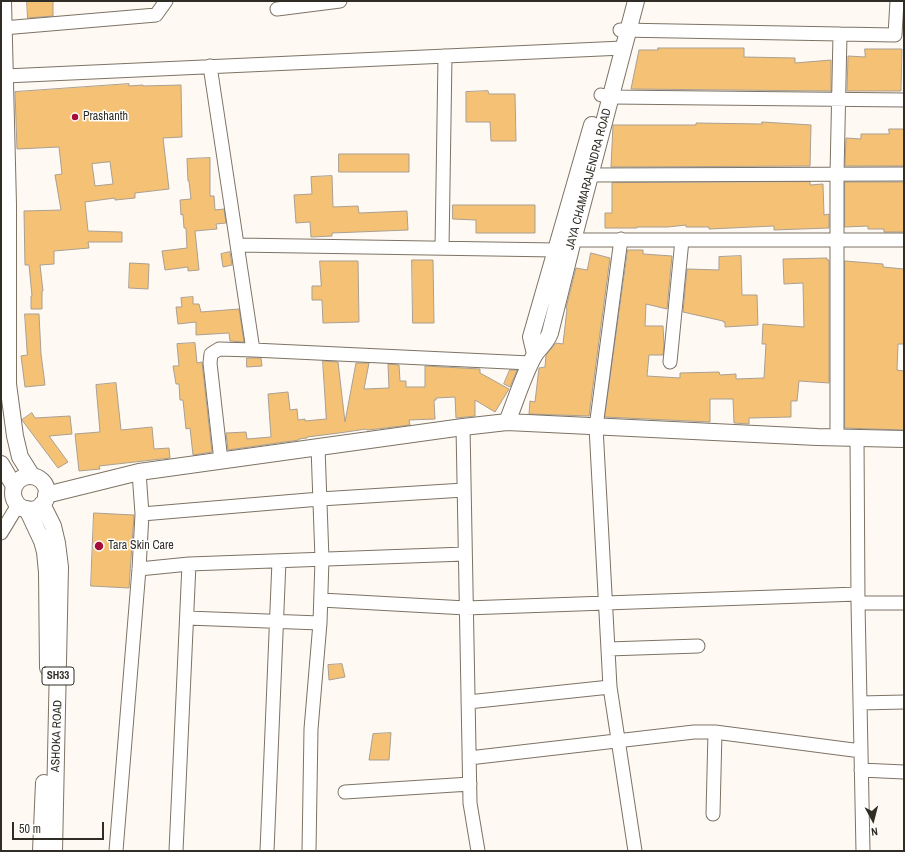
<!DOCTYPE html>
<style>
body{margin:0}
#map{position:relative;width:905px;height:852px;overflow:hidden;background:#fef9f3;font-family:"Archivo Narrow",sans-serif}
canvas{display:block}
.frame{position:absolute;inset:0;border:2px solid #302c26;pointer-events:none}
.north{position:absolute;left:853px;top:800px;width:40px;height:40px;-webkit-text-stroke:3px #fff;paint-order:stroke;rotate:173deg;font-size:11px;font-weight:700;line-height:16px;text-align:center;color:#302c26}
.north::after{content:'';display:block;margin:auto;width:14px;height:18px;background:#302c26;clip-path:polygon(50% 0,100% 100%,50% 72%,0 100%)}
.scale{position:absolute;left:12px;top:822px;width:92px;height:18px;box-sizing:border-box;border:2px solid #302c26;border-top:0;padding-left:5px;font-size:12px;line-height:14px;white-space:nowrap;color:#302c26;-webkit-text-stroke:3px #fff;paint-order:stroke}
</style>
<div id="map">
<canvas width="905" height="852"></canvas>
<div class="frame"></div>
<div class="north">N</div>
<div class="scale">50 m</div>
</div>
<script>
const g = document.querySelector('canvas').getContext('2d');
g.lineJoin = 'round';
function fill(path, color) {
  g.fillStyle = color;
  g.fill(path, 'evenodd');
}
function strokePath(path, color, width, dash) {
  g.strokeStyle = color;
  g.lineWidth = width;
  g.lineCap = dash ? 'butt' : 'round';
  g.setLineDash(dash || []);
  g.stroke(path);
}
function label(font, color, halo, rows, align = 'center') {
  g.font = font + ' "Archivo Narrow",sans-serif';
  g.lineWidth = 3;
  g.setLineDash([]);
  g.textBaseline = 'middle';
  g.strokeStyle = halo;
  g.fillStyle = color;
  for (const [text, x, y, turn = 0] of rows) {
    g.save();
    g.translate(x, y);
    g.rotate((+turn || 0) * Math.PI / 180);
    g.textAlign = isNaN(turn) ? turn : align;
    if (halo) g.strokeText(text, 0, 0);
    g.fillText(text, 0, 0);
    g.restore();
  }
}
const building = new Path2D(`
 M27 1H53V16L28 18Z
 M658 48H744V57L795 58V63L831 60V91L631 89 639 50H658Z
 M865 49H902L901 91H847L848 56 865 57Z
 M129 84V86L143 85V86L181 85 182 137 163 138 169 189 135 193V198L115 200V198L85 202 88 231 122 232V242H88L89 248 54 251V264L40 265 43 291H42V309H31V296H32L29 265H25L24 211 61 210 55 175 62 174 59 147 17 149 15 92ZM110 162 113 184 95 186 92 164Z
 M488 91 489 94H515L516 141H491L490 122H466V92Z
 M762 122 811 125 810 166 611 167 613 125H696V123L762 124Z
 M889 129H904V166H845L846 138 861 139V134H889Z
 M339 154H409V172H339Z
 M210 158V196H214L215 210 224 209 226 223 216 224 217 229 195 231 199 270 188 271V267L165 270 162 251 187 248 186 228H184L183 214 181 215 180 200 191 199 189 181H188L187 159Z
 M332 176 333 207 358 206 359 213 407 211 408 230 332 233V236L311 237 310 222 296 223 294 195 312 194 311 177Z
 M810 182V185L823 184 824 215 829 214V228L774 230V226L709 229V227H686V225L668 227H637V228H605V213H612V183Z
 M845 182H904V232H884V229H868V226L845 227Z
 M453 205H535V233H476V220L453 219Z
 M628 250H643V254L672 256 667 309 646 304 645 326H663L664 345 663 355H649L647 376 680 378V373L719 372 720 375 736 374V379L764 378 766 344H762L763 324 804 327 803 283 784 284 783 259 827 258V260H829V383L799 381 797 401H791V417L749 418V424L734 423 733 399H710V422L605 417Z
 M230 252 232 265 223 267 221 254Z
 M591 253 610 258 589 416 529 414 530 401 535 402 539 368 545 367 546 355 556 343 563 344 567 309 566 308 576 268 587 270Z
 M741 256 742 295H757L758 325 725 327V322H723V321L683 312 687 269 719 270V257Z
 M412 260H433L434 323H413Z
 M320 261H358L359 322 323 323 322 300H312V286H321Z
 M845 261 883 264V267L904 269V344H898L897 370 904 371V430L845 428Z
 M130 263 149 264 148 289 129 288Z
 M193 297V304H199L201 312 239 309 244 342 230 341 229 333 196 335V322L178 324 176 307H182L181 298Z
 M25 314H39L41 354 45 385 25 387 21 356 27 355Z
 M195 343 197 363 202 362 212 452 193 455 190 428 186 429 183 400H180L179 384H176L173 366H179L177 344Z
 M247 358H261L262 366 247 367Z
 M323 361 338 362 345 422 356 363H369L364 389 389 388 388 364 399 365 400 381H406V387H425V366L480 369V373L509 389 495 412 475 400V416L456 418 455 397 436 398V400H434L435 419 409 420 410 425 377 429 367 430 366 429 339 433 307 437V438L299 439V440L228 450 226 433 246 432 247 439 271 437 268 394 288 392 290 410 297 409 298 420 305 419V421L326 419Z
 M510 370H517L510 387 504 384Z
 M116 383 121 430 152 427 154 449 169 448 170 458 99 466 100 469 79 471 75 434 100 432 96 385Z
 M32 413 35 418 70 416 72 434 49 436 68 462 58 468 22 420Z
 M94 513 134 515 129 588 91 586Z
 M342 664 345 677 329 680 328 665Z
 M391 733 389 760H369L373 734Z`);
fill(building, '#f5c275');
strokePath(building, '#aa9f90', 1);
const minor = new Path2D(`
 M277 9 340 1
 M3 28 156 15 166 1
 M620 30 895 35 897 1
 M210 66 253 350 530 363
 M5 76 623 48
 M601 95 611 97 904 100
 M590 175 904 174
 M621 239 596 427 610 687 635 851
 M564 240H904
 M237 245 556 250
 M442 248 445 56
 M670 362 682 240
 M463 427 470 803 478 851
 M837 437V174L840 34
 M857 438 858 603 863 851
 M221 461 210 363 211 354 219 349 253 350
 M142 514 320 499 464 490
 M1 533 18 505
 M139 569 189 564 465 554
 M321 600 466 608 858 594
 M858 603H904
 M187 618 320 623
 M608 649 698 646
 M468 702 610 687
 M860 703 904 702
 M469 758 694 732H715L861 751
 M861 770 904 772
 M345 792 470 784
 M713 814 715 732
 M116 851 139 569 142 514 139 472
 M176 851 189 564
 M267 851 279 561
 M309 851 311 729 320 623 322 559 318 447`);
const major = new Path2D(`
 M3 1 8 205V384L15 436 20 457 32 476
 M535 354 531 337 592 125
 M507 422C516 400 523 376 534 356 539 347 546 344 550 333L573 240 636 1
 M1 464 14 486
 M13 493a17 17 0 1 1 34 0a17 17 0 1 1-34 0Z
 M46 495 139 472 463 427 507 422 817 437 904 439
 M42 504 53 526 57 543 60 567 54 851
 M27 509 42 541 45 552 47 572 48 668
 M41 851 44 783`);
strokePath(minor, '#7d7365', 15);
strokePath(major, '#7d7365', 18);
strokePath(minor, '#fff', 13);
strokePath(major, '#fff', 16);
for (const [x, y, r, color] of [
 [75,117,4,"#a60d39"],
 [99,546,5,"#a60d39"]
]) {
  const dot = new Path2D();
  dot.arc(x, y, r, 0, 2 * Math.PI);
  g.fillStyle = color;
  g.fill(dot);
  strokePath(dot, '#fff', 1.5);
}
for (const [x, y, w] of [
 [58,676,32]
]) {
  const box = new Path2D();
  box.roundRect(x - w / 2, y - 9, w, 18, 3);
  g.fillStyle = '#fff';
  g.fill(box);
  strokePath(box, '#302c26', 1);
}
label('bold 11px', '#302c26', null, [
 ["SH33",58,676]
]);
label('12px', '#302c26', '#fff', [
 ["Prashanth",83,117],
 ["Tara Skin Care",108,546]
], 'left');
label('12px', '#302c26', '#fff', [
 ["JAYA CHAMARAJENDRA ROAD",589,179,-75],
 ["ASHOKA ROAD",57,736,-88]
]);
</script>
